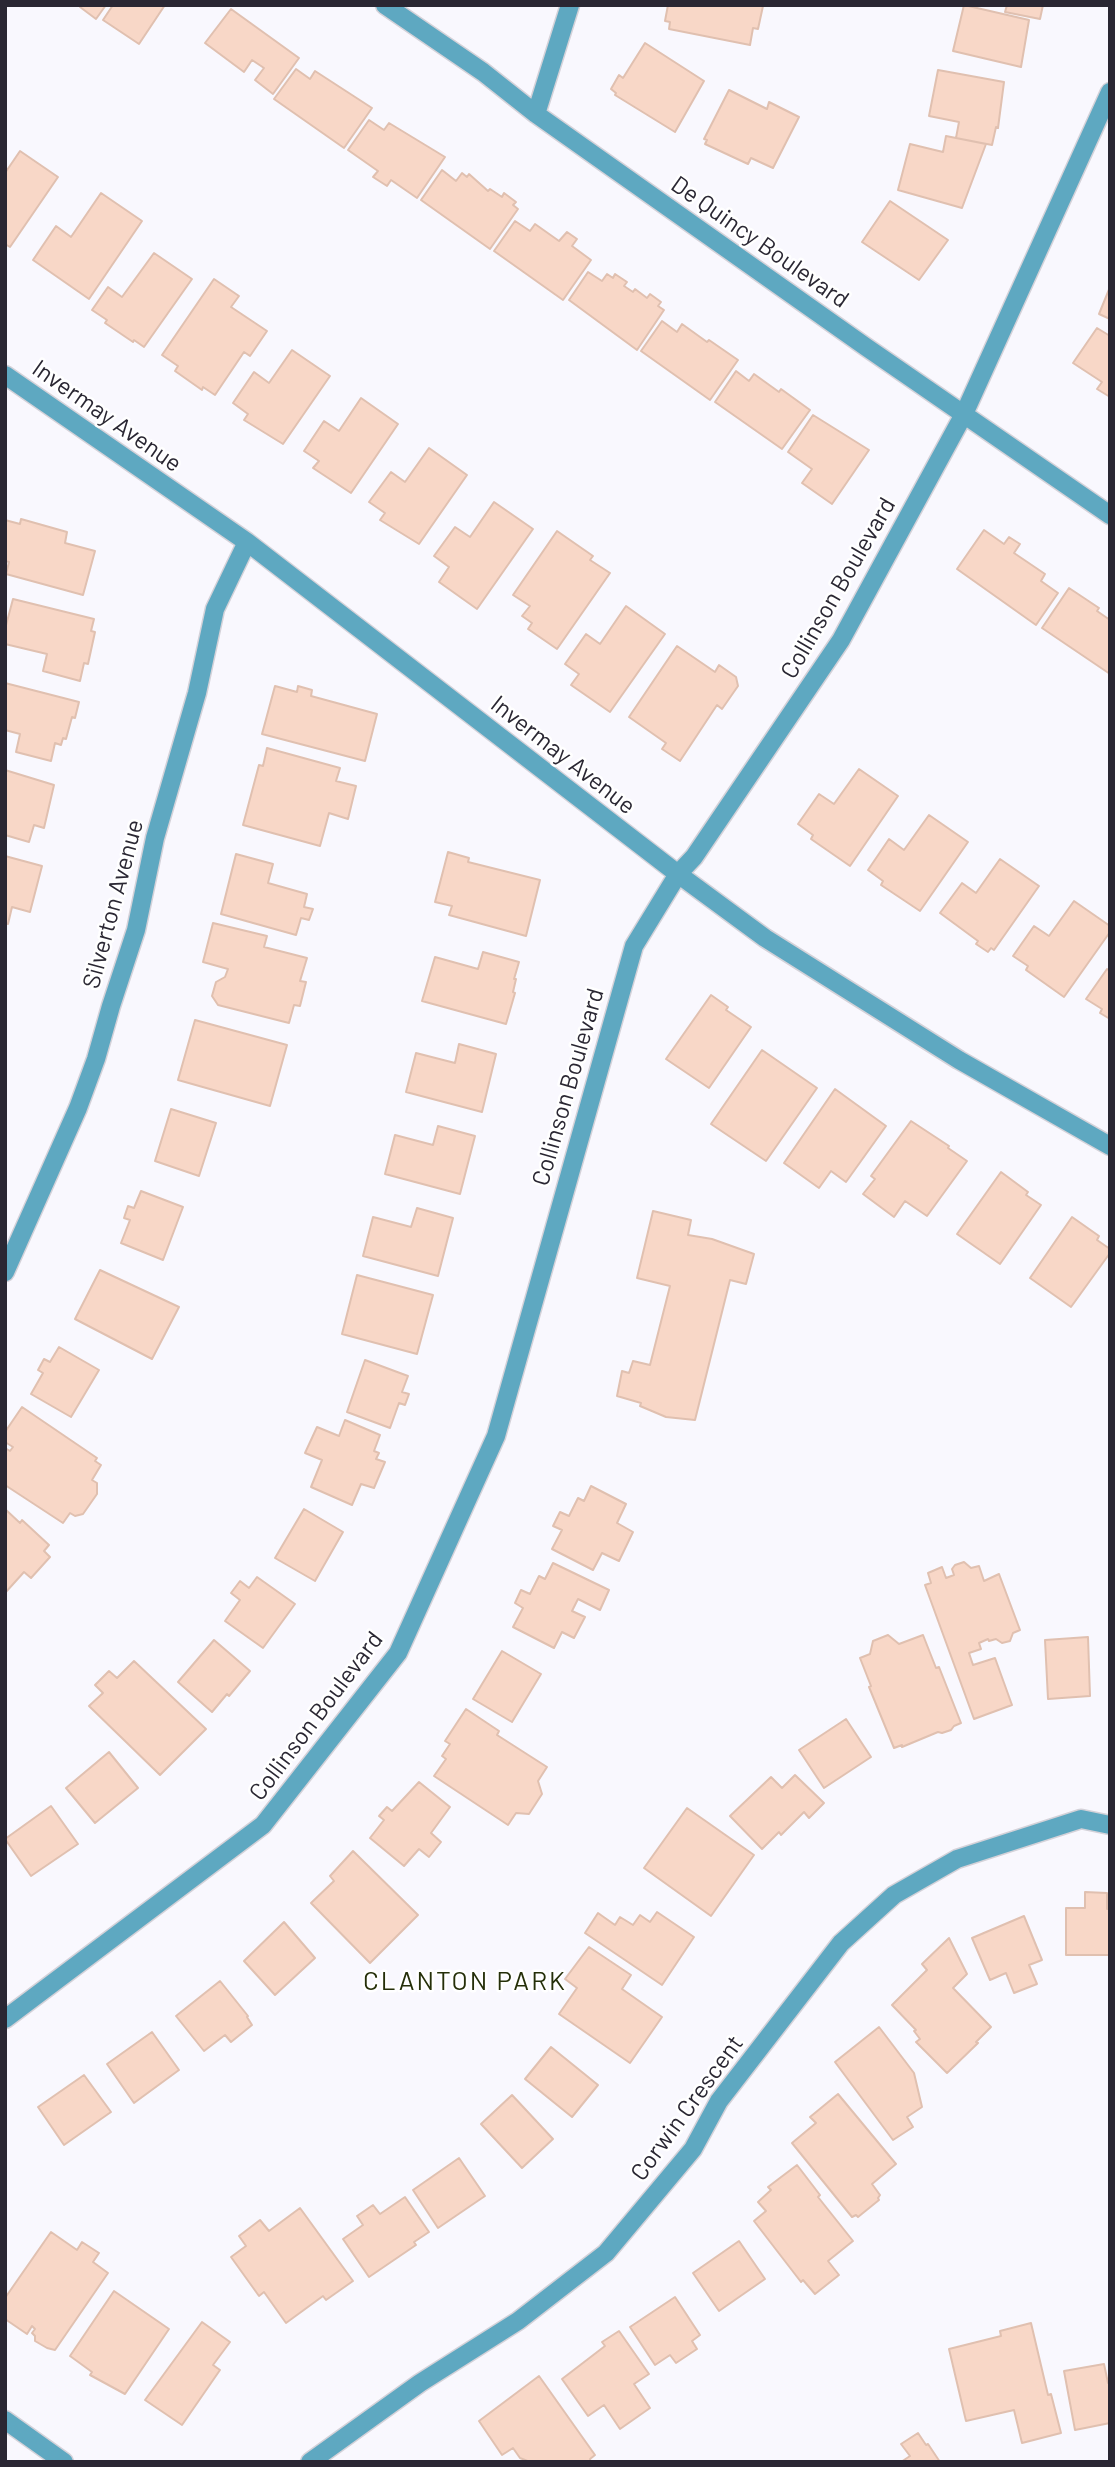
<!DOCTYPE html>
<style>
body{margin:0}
#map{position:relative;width:1115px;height:2467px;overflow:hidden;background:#f9f8fe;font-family:Barlow,sans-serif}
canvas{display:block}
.frame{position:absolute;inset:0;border:7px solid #2a2733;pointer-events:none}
</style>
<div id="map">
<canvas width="1115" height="2467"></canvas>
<div class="frame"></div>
</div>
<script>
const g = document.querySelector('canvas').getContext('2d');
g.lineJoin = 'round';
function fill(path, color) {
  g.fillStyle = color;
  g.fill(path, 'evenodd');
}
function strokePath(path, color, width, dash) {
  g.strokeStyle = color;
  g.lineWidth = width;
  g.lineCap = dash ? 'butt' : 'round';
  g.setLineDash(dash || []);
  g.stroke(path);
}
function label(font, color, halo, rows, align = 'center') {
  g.font = font + ' Barlow,sans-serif';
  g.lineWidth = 5;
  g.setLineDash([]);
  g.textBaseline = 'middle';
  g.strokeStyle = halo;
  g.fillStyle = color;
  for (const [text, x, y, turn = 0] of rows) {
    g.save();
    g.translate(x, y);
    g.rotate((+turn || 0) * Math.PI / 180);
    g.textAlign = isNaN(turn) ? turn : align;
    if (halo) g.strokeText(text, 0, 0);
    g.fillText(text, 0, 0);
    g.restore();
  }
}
const building = new Path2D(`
 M81 5H106L96 19 80 7Z
 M113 5H165L139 44 103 20Z
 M668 5H758L763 6 758 29 753 28 750 45 669 29 670 22 665 21Z
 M964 5 1029 20 1021 67 953 51Z
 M1007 5H1043L1040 19 1005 12Z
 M231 9 299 58 273 94 255 80 264 68 252 60 244 72 205 43Z
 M645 43 704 81 675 132 615 95 616 93 611 89 619 75 623 78Z
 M296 69 310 79 315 71 372 108 344 148 274 99Z
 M938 70 1004 82 998 128 996 127 992 145 956 138 959 122 929 116Z
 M729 90 767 109 769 102 799 117 773 168 751 158 748 164 705 144 707 140 704 139Z
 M369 120 384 130 389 123 445 157 417 198 391 180 387 186 373 177 378 171 348 150Z
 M946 136 986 144 962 208 898 190 910 144 943 152Z
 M20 151 58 177 10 247 5 244V173Z
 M442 170 456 181 462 173 467 177 469 174 488 191 490 189 502 197 504 193 516 202 513 205 518 209 490 249 421 200Z
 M101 193 142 221 89 299 33 260 56 226 71 237Z
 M890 201 948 240 919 280 862 242Z
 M515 221 530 231 535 224 559 241 567 232 577 239 572 246 591 260 563 300 494 251Z
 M154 253 192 279 144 347 134 340 133 342 105 323 107 320 92 310 108 287 122 297Z
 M588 272 602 281 607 274 613 278 615 274 627 282 624 286 633 292 635 289 647 298 650 294 661 302 658 306 664 310 637 350 569 300Z
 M214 279 239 296 231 307 267 331 250 356 244 352 215 395 203 387 202 390 175 371 178 366 162 355Z
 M1110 287V319L1099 314Z
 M662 321 677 332 682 324 707 342 709 340 738 360 710 400 641 351Z
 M1097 328 1110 336V397L1097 389 1102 382 1073 363Z
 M292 350 330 376 283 444 244 420 248 414 233 403 254 372 269 383Z
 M736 371 749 381 754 374 779 392 781 389 810 410 782 449 715 402Z
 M361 398 398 424 351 493 313 468 319 461 304 451 324 421 339 431Z
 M813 415 869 450 832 504 802 483 812 469 788 452Z
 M429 448 467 475 419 544 380 520 385 513 369 502 391 472 405 482Z
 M494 502 533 529 477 609 439 582 449 567 434 556 455 527 470 537Z
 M21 519 67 532 65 543 95 551 83 595 6 574 9 562 5 561V520L20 524Z
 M984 530 1004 544 1009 537 1020 544 1014 553 1045 574 1041 581 1058 593 1036 625 957 569Z
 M557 531 593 556 590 560 610 573 557 649 528 629 532 623 522 616 530 606 513 595Z
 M1069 588 1099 608 1097 611 1110 620V674L1042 628Z
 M13 599 94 619 91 631 95 632 88 664 84 663 80 681 43 671 47 654 5 644V629Z
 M626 606 665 634 610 712 571 685 579 674 565 664 586 634 600 644Z
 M677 646 715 672 719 665 736 677 738 686 722 709 717 705 680 761 662 749 666 743 629 717Z
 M5 683 79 702 75 718 72 717 66 739 63 738 61 745 55 743 51 761 16 752 20 734 5 730Z
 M275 686 297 692 298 686 312 690 311 696 377 714 365 761 262 734Z
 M267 748 340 768 336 781 356 786 348 819 329 813 320 846 243 825 259 765 263 766Z
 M859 769 898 796 850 866 811 839 813 835 798 824 819 794 834 804Z
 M5 770 54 785 44 828 34 825 29 842 5 835Z
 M929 815 968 842 920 911 881 885 883 881 868 870 889 839 904 850Z
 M448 852 469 858 468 862 540 880 526 936 449 915 452 906 435 902Z
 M236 854 273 864 268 883 307 894 304 907 313 909 309 920 301 918 296 935 221 914Z
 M5 856 42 866 30 912 12 907 8 924 5 923Z
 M1000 859 1039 886 994 950 991 948 988 952 976 944 978 941 940 913 962 883 976 893Z
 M1074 901 1110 926V932L1064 997 1026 970 1028 966 1013 956 1034 926 1049 936Z
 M213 923 267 936 264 947 307 958 300 981 306 982 300 1006 294 1005 289 1023 218 1005 212 996 216 982 225 977 228 969 203 962Z
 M483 952 519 962 514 979H516L513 992 515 993 506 1024 422 1001 435 957 478 969Z
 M1107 969 1110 971V1019L1100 1013 1102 1009 1086 999Z
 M711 995 728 1007 726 1010 751 1027 709 1088 666 1059Z
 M195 1020 287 1045 270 1106 178 1080Z
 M459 1044 496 1054 482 1112 406 1092 416 1053 455 1063Z
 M762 1050 817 1088 766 1161 711 1124Z
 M835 1089 886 1126 846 1182 831 1171 819 1188 784 1163Z
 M171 1109 216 1123 199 1176 155 1161Z
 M911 1121 949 1146 948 1148 967 1161 927 1216 905 1201 894 1217 863 1194 875 1179 871 1176Z
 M438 1126 475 1136 460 1194 385 1174 395 1135 433 1145Z
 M1001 1172 1028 1192 1026 1195 1041 1205 1000 1264 957 1234Z
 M141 1191 183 1207 163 1260 121 1243 130 1220 124 1218 128 1206 134 1208Z
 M417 1208 453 1218 438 1276 363 1256 373 1217 411 1227Z
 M653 1211 691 1220 688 1235 712 1239 754 1254 746 1284 730 1280 695 1420 666 1417 640 1406 641 1403 617 1396 622 1371 629 1373 633 1361 650 1365 670 1286 637 1278Z
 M1072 1217 1099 1236 1097 1240 1110 1249V1253L1071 1307 1030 1278Z
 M100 1270 179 1307 152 1359 75 1319Z
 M357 1275 433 1295 417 1354 342 1334Z
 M59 1347 99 1370 71 1417 31 1394 43 1373 38 1370 44 1359 50 1362Z
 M365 1360 408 1376 402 1392 409 1394 405 1405 399 1403 390 1428 347 1412Z
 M22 1407 97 1458 95 1461 101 1465 92 1480 97 1483V1494L83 1514 75 1516 70 1513 63 1523 5 1485V1448L10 1451 13 1447 5 1442V1432Z
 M345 1420 380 1435 374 1451 379 1453 376 1459 385 1462 374 1488 361 1484 352 1505 311 1487 322 1460 305 1453 317 1427 339 1436Z
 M591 1486 626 1504 617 1523 633 1532 619 1561 602 1553 593 1570 552 1549 562 1530 553 1526 560 1512 569 1516 578 1498 584 1501Z
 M5 1509 20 1523 22 1520 49 1545 44 1551 50 1557 31 1578 24 1572 5 1593Z
 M304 1509 343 1532 315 1581 275 1558Z
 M964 1562 971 1568 979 1566 984 1581 999 1574 1020 1630 1013 1633 1010 1641 1002 1643 996 1639 989 1641 988 1639 979 1643 981 1649 969 1653 973 1665 995 1658 1012 1705 974 1719 925 1585 931 1583 928 1573 942 1567 946 1578 954 1575 952 1569 955 1565Z
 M553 1563 609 1590 600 1610 578 1599 572 1611 585 1617 574 1638 562 1632 554 1648 513 1627 523 1608 515 1603 521 1590 530 1594 539 1576 545 1579Z
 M257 1577 295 1604 263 1648 225 1621 240 1600 231 1593 240 1581 249 1588Z
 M888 1635 899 1644 923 1635 936 1668 939 1667 961 1723 954 1726 951 1730 942 1733 938 1732 902 1747V1745L894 1748 869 1687 871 1686 860 1658 870 1654 873 1641Z
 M1088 1637 1090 1696 1048 1699 1045 1640Z
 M214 1640 250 1671 229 1696 227 1694 212 1712 178 1682Z
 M502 1651 541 1674 512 1722 473 1699Z
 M134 1661 206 1729 160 1775 89 1706 103 1693 95 1685 109 1671 117 1678Z
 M466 1709 499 1731 497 1735 547 1767 538 1781 542 1794 529 1814 516 1813 508 1825 434 1776 446 1759 442 1756 450 1744 445 1741Z
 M846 1719 871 1757 824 1788 799 1750Z
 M109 1752 138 1788 95 1823 66 1788Z
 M795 1775 824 1803 809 1818 804 1812 781 1835 779 1832 762 1849 730 1816 771 1777 782 1788Z
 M419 1782 450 1807 431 1833 441 1842 429 1857 419 1849 404 1866 370 1838 384 1820 379 1816 387 1807 392 1811Z
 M51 1806 78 1844 31 1876 5 1839Z
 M687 1808 754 1855 711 1916 644 1868Z
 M353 1851 418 1915 370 1963 311 1903 334 1881 330 1876Z
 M1085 1892 1107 1893V1909H1110V1955H1066V1908H1085Z
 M657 1912 694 1937 662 1985 585 1933 598 1913 615 1925 620 1917 633 1925 640 1915 650 1922Z
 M1024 1916 1042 1960 1029 1965 1037 1984 1014 1993 1006 1973 990 1980 972 1938Z
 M284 1922 315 1958 275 1995 244 1961Z
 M949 1938 967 1974 953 1988 991 2027 976 2042 978 2043 947 2073 916 2042 920 2039 914 2031 916 2030 892 2005 927 1970 922 1964Z
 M589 1947 631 1975 622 1989 662 2017 630 2063 559 2014 577 1988 565 1979Z
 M220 1981 248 2016 247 2017 252 2025 231 2042 225 2035 204 2051 176 2016Z
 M879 2027 914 2073 922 2107 907 2117 913 2127 893 2140 835 2062Z
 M152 2032 179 2070 134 2103 107 2064Z
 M551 2047 598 2085 572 2117 525 2079Z
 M84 2075 111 2112 64 2145 38 2107Z
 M838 2094 896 2164 872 2184 880 2195 878 2198 879 2200 858 2217 856 2215 852 2217 792 2143 816 2123 810 2117Z
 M512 2095 553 2139 522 2168 481 2124Z
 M459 2158 485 2196 438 2228 413 2190Z
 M797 2165 820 2195 818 2197 853 2241 828 2261 839 2275 815 2294 803 2280 801 2282 754 2221 766 2211 758 2202 771 2190 768 2187Z
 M405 2197 429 2232 414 2242 416 2245 369 2277 343 2239 363 2225 357 2216 373 2205 380 2214Z
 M300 2208 353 2281 326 2300 323 2296 286 2323 264 2292 259 2296 231 2257 246 2246 239 2236 260 2220 269 2231Z
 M51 2232 77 2250 82 2242 99 2253 93 2262 108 2273 55 2350 47 2348 35 2341V2336L32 2333 35 2329 32 2326 27 2334 5 2319V2298Z
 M739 2241 765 2279 719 2311 693 2273Z
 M114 2291 169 2329 125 2394 90 2375 92 2372 70 2356Z
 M675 2297 700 2335 692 2341 697 2349 676 2363 670 2355 655 2365 630 2327Z
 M202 2322 230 2342 213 2365 220 2370 182 2425 145 2400Z
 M1031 2323 1048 2395 1051 2394 1061 2433 1022 2443 1014 2410 966 2421 949 2349 1001 2336 1000 2331Z
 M619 2331 649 2374 634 2384 650 2408 620 2429 604 2405 588 2416 562 2379 605 2346 602 2342Z
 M1104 2364 1108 2383H1110V2423L1075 2430 1064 2371Z
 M539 2376 595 2455 590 2459 591 2462H530L520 2458 513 2448 502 2455 479 2421Z
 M918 2433 926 2445 928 2444 940 2462H901L910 2456 901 2444Z`);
fill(building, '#f8d7c7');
strokePath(building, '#e0c0b0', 2);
const minor = new Path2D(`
 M385 5 483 72 536 114 866 347 1110 515
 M536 114 570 5
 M5 375 247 542 678 874 765 938 959 1060 1110 1146
 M5 1272 78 1108 96 1059 111 1006 136 930 155 838 197 693 215 609 247 542
 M5 2019 263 1825 398 1653 496 1436 634 946 678 874 694 857 841 640 964 414 1110 92
 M5 2420 64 2462
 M310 2462 420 2383 518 2321 606 2253 693 2149 719 2101 841 1943 894 1895 957 1859 1081 1819 1110 1825`);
strokePath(minor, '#d4d2d9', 21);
strokePath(minor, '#5ea8c1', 18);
label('24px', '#2a2733', '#fff', [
 ["De Quincy Boulevard",760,242,35],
 ["Invermay Avenue",107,416,35],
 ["Collinson Boulevard",838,588,-60],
 ["Invermay Avenue",563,755,38],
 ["Silverton Avenue",113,904,-75],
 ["Collinson Boulevard",568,1087,-74],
 ["Collinson Boulevard",316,1716,-53],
 ["Corwin Crescent",687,2108,-54]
]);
g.letterSpacing = '2px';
label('26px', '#252f09', '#fff', [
 ["CLANTON PARK",465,1981]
]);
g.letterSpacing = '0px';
</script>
